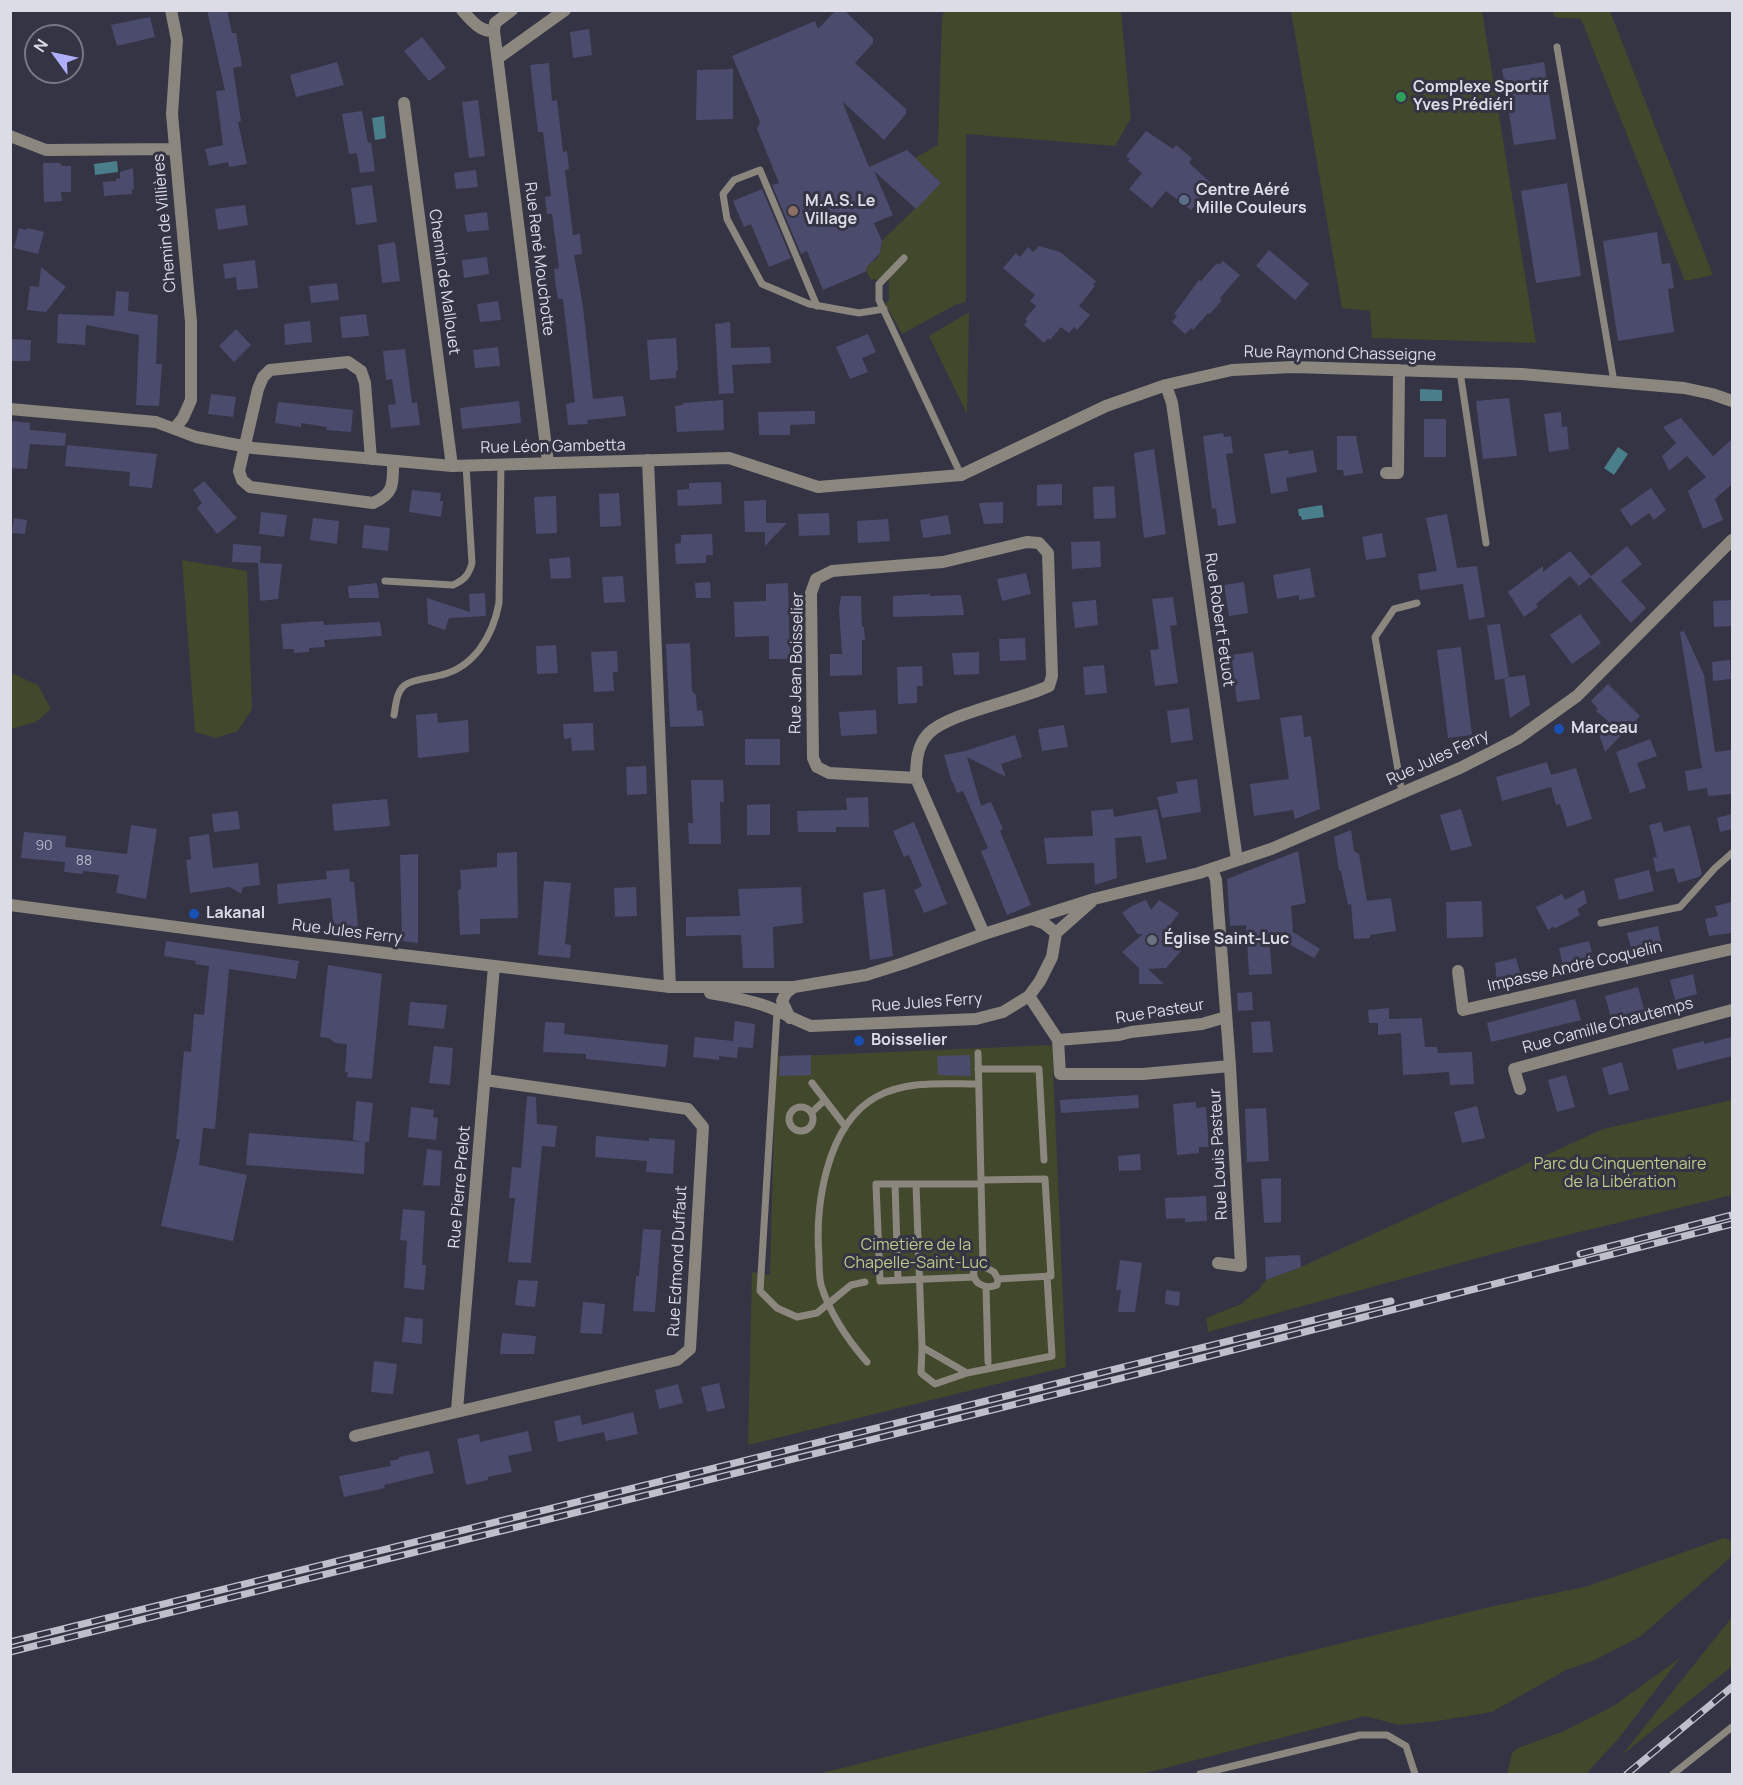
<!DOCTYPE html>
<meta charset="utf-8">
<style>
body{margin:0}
#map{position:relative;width:1743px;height:1785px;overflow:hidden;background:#343444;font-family:Manrope,sans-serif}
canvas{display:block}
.frame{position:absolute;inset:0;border:12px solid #dbdce6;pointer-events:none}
.north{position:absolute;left:24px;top:24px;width:60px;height:60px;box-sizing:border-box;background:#343444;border:2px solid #777785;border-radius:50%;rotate:303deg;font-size:16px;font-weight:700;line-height:24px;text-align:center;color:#dbdce6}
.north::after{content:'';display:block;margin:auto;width:21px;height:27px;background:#afaefa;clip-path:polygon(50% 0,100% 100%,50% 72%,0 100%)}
</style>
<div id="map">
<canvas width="1743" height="1785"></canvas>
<div class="frame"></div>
<div class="north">N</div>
</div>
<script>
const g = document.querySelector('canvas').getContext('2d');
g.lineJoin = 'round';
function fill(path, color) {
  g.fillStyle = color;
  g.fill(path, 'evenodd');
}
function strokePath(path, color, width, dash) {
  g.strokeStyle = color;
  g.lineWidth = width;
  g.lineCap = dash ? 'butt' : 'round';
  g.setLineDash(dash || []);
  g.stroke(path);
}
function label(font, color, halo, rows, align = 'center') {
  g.font = font + ' Manrope,sans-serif';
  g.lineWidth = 6;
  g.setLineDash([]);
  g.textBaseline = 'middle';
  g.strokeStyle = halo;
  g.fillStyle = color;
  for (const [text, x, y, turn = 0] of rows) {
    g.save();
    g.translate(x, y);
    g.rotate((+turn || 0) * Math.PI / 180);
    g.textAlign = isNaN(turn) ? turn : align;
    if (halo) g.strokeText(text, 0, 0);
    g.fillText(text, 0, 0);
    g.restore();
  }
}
fill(new Path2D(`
 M945 11H1121L1131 118 1115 146 966 134V302L957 304 902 334 885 304 889 300V281L870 279 863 262 869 257 873 262C880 256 882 250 882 241L941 183 915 158 938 145 942 16Z
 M1291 11H1482L1536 343 1372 338 1370 311 1342 308Z
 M1553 11H1610L1713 275 1685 281 1581 19 1554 17Z
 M969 312 967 414 929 336Z
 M182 560 247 571 252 709 238 731 216 738 195 732Z
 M11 673 38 685 51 709 36 722 11 729Z
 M1052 1045 1066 1367 748 1445 752 1272 770 1275 776 1057Z
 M1732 1100V1195L1518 1247 1208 1332 1206 1318 1241 1304 1259 1289 1266 1280 1301 1267 1603 1129Z
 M1724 1538 1732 1542 1730 1558 1641 1636 1595 1660 1566 1670 1492 1712 1437 1721 1399 1725 1365 1716 1142 1774H818L1117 1698 1490 1607 1588 1586Z
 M1732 1617V1666L1621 1756Z
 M1680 1658 1619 1738 1586 1774H1507L1512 1753 1518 1748 1564 1731 1615 1705Z`), '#42482c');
fill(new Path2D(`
 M384 116 386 138 375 140 372 118Z
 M117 161 118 172 95 175 94 164Z
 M1420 389 1442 390V401H1420Z
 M1618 447 1628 454 1614 475 1604 468Z
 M1322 505 1324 517 1302 520 1301 516H1299L1298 509Z`), '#4a7e8b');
fill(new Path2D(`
 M207 10H227L232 33H236L242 66 233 68 241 121 238 122 247 164 229 167 228 162 209 166 205 149 223 145 216 91 225 90Z
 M836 10H844L873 38V43L855 63 906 109V114L884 140 842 101 869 167 907 150 941 183 916 209 874 171 893 215 874 223 882 241 880 253 866 268 867 271 823 290 807 251 801 254 772 185 779 183 757 129 760 122 732 56 815 21 818 29Z
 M150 17 155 37 117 46 111 25Z
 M589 29 592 55 573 58 570 32Z
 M422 37 446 68 429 81 404 51Z
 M337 62 344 85 296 97 290 75Z
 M1544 62 1556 139 1514 145 1502 69Z
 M549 63 552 101 557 100 563 152 567 151 569 169 565 170 573 235 580 234 582 254 574 255 583 307 593 399 623 396 626 416 587 420 588 424 568 425 566 404 575 402 563 299H558L555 281 554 269 559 268 552 214H547L545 197 551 196 543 132H538L530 65Z
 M733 69V119L696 120 697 70Z
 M478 100 485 156 469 158 462 102Z
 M362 111 368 143 371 142 375 171 360 173 357 153 349 154 342 114Z
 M1146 131 1173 149 1176 145 1192 158 1189 163 1212 184 1191 210 1166 191 1152 208 1129 189 1142 173 1128 161 1130 159 1126 156Z
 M43 163H60L62 166H71V192H61L62 201 44 202Z
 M133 168 134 189H132V194L104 196 103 182 116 181V179L120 178V172Z
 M476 170 478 187 456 189 454 173Z
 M1567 183 1581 276 1536 283 1521 191Z
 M372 185 377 222 356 225 351 188Z
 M762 189 791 258 769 267 751 224 744 227 733 201Z
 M245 205 248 225 218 230 215 209Z
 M487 212 489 230 467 232 464 215Z
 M19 228 26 230 28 228 44 232 38 254 14 248Z
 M1657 232 1662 264 1670 263 1674 288 1668 289 1674 332 1618 341 1603 241Z
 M395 242 400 281 382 283 378 245Z
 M1039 246 1060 252 1096 281 1093 285 1095 286 1079 306 1090 315 1077 330 1074 327 1069 333 1061 327 1050 340 1048 338 1044 343 1024 325 1027 321 1025 319 1036 306 1030 301 1035 295 1003 268 1016 253 1020 257 1028 247 1033 252Z
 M1269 250 1309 284 1295 300 1256 266Z
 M487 257 489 274 464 278 462 260Z
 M255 260 258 288 237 290 236 277 225 279 223 264Z
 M1223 261 1240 275 1220 298 1222 300 1210 314 1208 313 1193 330 1191 328 1185 334 1172 322 1177 316 1174 314 1199 280 1201 281 1217 263 1219 265Z
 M41 267 66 287 46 312 27 310 30 286 39 287Z
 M337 283 339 300 311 303 309 286Z
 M116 291 129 292 128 311 158 315 156 364H162L159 406 136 405 139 335 86 325 85 345 57 343 58 314 114 316Z
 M498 301 501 320 480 322 477 304Z
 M366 314 369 336 342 338 340 317Z
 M310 321 312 342 285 345 284 324Z
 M730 322 731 348 770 347 771 363 732 365 734 393 719 394 715 324Z
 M236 329 251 345 234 362 219 346Z
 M868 334 876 352 862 358 868 372 850 379 836 347Z
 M676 338 678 370 676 371V378L650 380 647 340Z
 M10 339 31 340 30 361H10Z
 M498 347 500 366 475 368 473 350Z
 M405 349 412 403 417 402 420 425 391 428 388 405 396 404 392 379 386 380 383 351Z
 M211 394 236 397 233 417 208 414Z
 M1509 398 1517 456 1483 459 1476 401Z
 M723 400 724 430 677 432 675 406 683 405V403Z
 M519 401 521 423 462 429 460 408Z
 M278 402 353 410 351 432 326 430 327 427 301 423V427L275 423Z
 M815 411V424L790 425V435H759L758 412Z
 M1561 412 1562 427 1567 426 1569 449 1549 452 1544 414Z
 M1681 418 1713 456 1732 439V484L1715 499 1723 520 1703 529 1688 491 1706 477 1687 456 1669 471 1662 456 1676 443 1663 427Z
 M1424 419H1446V457H1424Z
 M10 421 30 423V430L66 433 65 446 30 444 27 469 10 468Z
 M1223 433 1224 437 1231 436 1233 453 1226 454 1236 523 1218 526 1216 508 1212 509 1203 436Z
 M1337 436H1356L1363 473 1344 476 1343 470H1337Z
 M67 445 157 454 152 488 129 486 130 472 65 466Z
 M1154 449 1166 534 1144 538 1134 453Z
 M1288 450 1289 454 1313 450 1317 472 1286 478 1288 491 1271 494 1264 454Z
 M204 481 237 518 217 534 197 508 202 503 193 490Z
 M721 482 722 504 678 506 677 490 689 489V483Z
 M1062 484V505L1037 506V485Z
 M1114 486 1116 518 1094 519 1093 487Z
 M1651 488 1666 510 1654 520 1649 513 1631 526 1620 510Z
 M412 490 441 493 440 501H443L441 517 409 512Z
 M619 493 621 526 600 527 599 494Z
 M556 496 557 533 536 534 534 497Z
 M766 500V523H787L765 546V532H745L744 501Z
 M1003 502V523L984 524 979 503Z
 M261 512 287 515 284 537 259 534Z
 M829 513 830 535 799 536 798 514Z
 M1447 514 1457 568 1477 566 1485 617 1469 620 1463 584 1420 590 1418 574 1437 571 1426 518Z
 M948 515 951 534 923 538 920 520Z
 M14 518 27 520 25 534 12 533Z
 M313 518 339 521 337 544 310 540Z
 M888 519 890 541 858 543 857 521Z
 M364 525 390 528 388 551 362 548Z
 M1382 533 1386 557 1366 560 1362 537Z
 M712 534 713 555H706V563L676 564 675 544 681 543V535Z
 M1100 541 1101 567 1072 569 1071 542Z
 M233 544 261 546 260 563 282 564 278 599 260 601 258 563 232 562Z
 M1627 546 1642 564 1621 581 1646 608 1631 623 1590 577Z
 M1570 551 1591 576 1579 586 1570 576 1536 604 1538 607 1524 617 1508 592 1543 566V572Z
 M570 557 571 578 551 579 549 559Z
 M1310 568 1315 597 1299 600V595L1277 599 1273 575Z
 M1026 573 1031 594 1002 601 997 579Z
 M623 576 625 602 604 603 602 577Z
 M710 582 711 598H696L695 583Z
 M1244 582 1248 613 1229 616 1224 585Z
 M377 583 379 598H349L348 586Z
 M788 583 790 659H769V636L735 637 734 602 766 601V584Z
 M485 593 486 616 449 618 445 630 428 624 427 598 470 612 469 594Z
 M930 594V596L961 595 964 615 893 617V596Z
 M841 596H861L862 627H864L865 640H862V675L830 676V654H842L839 609Z
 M1173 597 1177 625 1170 626 1178 683 1155 686 1150 650 1159 649 1152 599Z
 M1096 600 1098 625 1075 628 1072 602Z
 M1732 600V626L1714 627 1713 601Z
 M1580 614 1601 643 1572 664 1550 635Z
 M323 621 324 625 380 622 382 636 324 640 325 647 309 648V652L294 653V649H283L281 624Z
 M1500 624 1509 678 1495 680 1487 625Z
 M1684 631 1704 675 1715 752 1732 750V794L1708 796 1707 788 1688 791 1685 771 1702 768 1680 632Z
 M1025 638 1026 660 1000 661 999 639Z
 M690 643 692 691 696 695 697 711 702 710 704 726 670 727 666 644Z
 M556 645 558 673 537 674 536 646Z
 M1461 647 1472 735 1448 738 1437 650Z
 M617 651 618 672H613L614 691 594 692 591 652Z
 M979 652V674L954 675 952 653Z
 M1253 652 1260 699 1237 702 1231 655Z
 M1730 660 1731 679 1713 681 1712 662Z
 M1104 665 1107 693 1085 695 1083 667Z
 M922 666 923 686H917V703L898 704 897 667Z
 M1525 675 1530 705 1510 718 1504 678Z
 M1608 684 1640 716 1605 752 1596 725 1608 721 1596 711 1598 709 1591 701Z
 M1189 708 1193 740 1171 743 1167 711Z
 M876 710 877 734 841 736 839 712Z
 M437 713 438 723 468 720 469 752 418 758 416 715Z
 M1302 715 1304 737 1311 736 1320 809 1295 819 1293 810 1254 816 1250 784 1289 779 1280 718Z
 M593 723 594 750 572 751 571 738 564 739 563 724Z
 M1064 725 1068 747 1042 751 1038 729Z
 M1015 735 1022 757 1001 764 1006 777 967 757 981 806 991 802 1003 829 1000 831 1031 905 1007 915 981 851 988 848 963 791 957 793 953 782H952L944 755 965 751Z
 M745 739H780V765H745Z
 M1650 739 1657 756 1637 763 1646 788 1630 793 1616 752Z
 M1547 762 1551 775 1576 768 1592 819 1567 827 1560 804 1556 805 1551 787 1502 801 1496 777Z
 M646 766 647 794 627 795 626 767Z
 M1197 779 1201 812 1162 818 1157 797 1178 793 1176 782Z
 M691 780H723L724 802H720L721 844H689L688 823H693Z
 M868 797 869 827H836V832H798L797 811 847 810 846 798Z
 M387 799 390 826 334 831 332 804Z
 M770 804V835H747V805Z
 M1113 809 1114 817 1157 809 1167 859 1146 863 1141 836 1115 838 1117 878 1095 885 1094 863 1047 864 1044 838 1093 836 1091 811Z
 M1461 809 1472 846 1451 851 1440 815Z
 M238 811 240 829 214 832 212 814Z
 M1732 814V829L1720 832 1717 818Z
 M914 822 947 904 924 913 914 890 922 886 909 855 904 857 893 831Z
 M1661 822 1664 832 1690 825 1702 874 1699 877 1678 883 1674 868 1656 872 1653 858 1657 857 1649 825Z
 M131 825 157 829 146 899 116 893 119 875 83 871V874L64 872 65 862 21 858 24 832 66 836 65 847 127 854Z
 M1351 830 1354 851 1359 854 1367 901 1391 898 1396 931 1370 935V938L1354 939 1351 904 1348 905 1341 871H1339L1334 837Z
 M209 834 213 868 258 863 260 885 243 887 241 894 230 887 190 893 186 860 191 859 189 837Z
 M1298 851 1306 903 1291 906 1293 932 1320 949 1314 958 1269 933 1272 974 1249 975 1246 925 1230 926 1227 879Z
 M517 852 518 918 480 919V934L460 935 458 890 461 889 460 870 497 867V853Z
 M418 854V943L402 941 400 855Z
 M349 869 350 882H354L359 937 334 933 331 898 278 904 277 884 327 879 326 871Z
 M1649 870 1654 891 1619 900 1614 879Z
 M544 881 571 883 565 944 571 945 570 958 538 955Z
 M636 887 637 916 615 917 614 888Z
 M801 887 803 923 773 927 774 968H743L741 935 686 936V917L740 916 738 889Z
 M885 889 893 956 870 960 863 893Z
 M1584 890 1587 903 1577 909 1580 915 1554 929V926L1548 930 1536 907 1562 894 1565 900Z
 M1146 900 1151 910 1159 900 1179 913 1165 932 1181 951 1166 968 1148 969 1164 984H1139V968L1122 952 1143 934H1138L1122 913 1132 906Z
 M1482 901 1483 937 1447 938 1446 902Z
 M1732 902V933L1709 936 1705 919 1718 916 1715 906Z
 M1658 926 1662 946 1646 950 1647 953 1633 956 1627 933Z
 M166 941 299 961 296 979 229 969 215 1129 203 1128 199 1165 247 1175 233 1241 161 1226 180 1139H176L184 1051 191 1052 194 1014 204 1015 209 966 195 964 196 961 164 956Z
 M1589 941 1595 964 1564 971 1559 948Z
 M1516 958 1521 976 1497 982 1495 963Z
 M328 965 382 974 372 1079 347 1077 348 1072H345L347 1044 335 1043 329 1038 320 1037Z
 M1693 974 1697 994 1675 1000 1670 980Z
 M1638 987 1644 1009 1611 1018 1605 996Z
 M1252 992 1253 1010 1238 1011 1237 993Z
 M1575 999 1581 1020 1491 1042 1487 1023Z
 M410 1002 447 1005 444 1029 408 1025Z
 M1389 1008V1019L1422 1018 1425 1047H1437L1438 1053 1472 1052 1474 1084 1450 1085 1449 1072 1403 1075 1401 1033 1378 1035V1023H1369L1368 1010Z
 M735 1021 755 1024 753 1048 738 1047 737 1058 719 1056V1060L693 1057 695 1037 733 1041Z
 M1270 1021 1273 1052 1253 1053 1251 1022Z
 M545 1022 565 1023 564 1034 668 1045 666 1067 586 1059V1054L543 1052Z
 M1732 1037V1056L1677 1070 1672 1049 1704 1041V1044Z
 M434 1046 453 1048 450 1085 429 1083Z
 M811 1055V1075L779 1076 780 1056Z
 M970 1055 971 1076 938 1075 937 1056Z
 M1622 1062 1629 1090 1609 1095 1602 1068Z
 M1566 1075 1575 1107 1557 1112 1548 1080Z
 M1138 1095 1139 1108 1061 1113 1060 1100Z
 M527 1096 536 1097 537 1124 557 1126 555 1147 542 1146 531 1263 508 1262 515 1198H509L512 1167 521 1168Z
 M356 1101 373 1103 369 1142H365L364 1174 246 1165 249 1133 364 1142 353 1140Z
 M1196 1102V1108L1206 1107 1209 1147H1199V1153L1177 1155 1173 1104Z
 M1477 1106 1485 1138 1462 1143 1454 1112Z
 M411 1107 434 1110 433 1117 438 1118 436 1140 408 1137Z
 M1266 1108 1269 1161 1247 1162 1245 1109Z
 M596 1136 649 1141V1138L675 1140 673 1174 646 1172 647 1161 595 1157Z
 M427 1149 442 1151 440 1186 423 1185Z
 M1140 1154 1141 1170 1119 1171 1118 1156Z
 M1281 1178V1222L1264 1223 1261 1179Z
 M1206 1196 1207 1221 1185 1222V1218L1166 1219 1165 1198Z
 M403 1209 425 1211 422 1265H426L424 1290 404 1288 407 1241 400 1240Z
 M643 1229 661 1230 655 1312 633 1311 636 1276H639Z
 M1300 1255 1301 1267 1266 1280 1265 1257Z
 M1120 1260 1142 1263 1135 1312H1118L1121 1290H1116Z
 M518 1280 538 1281 535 1307 515 1305Z
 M1166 1290 1180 1292 1179 1306 1165 1304Z
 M583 1302 605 1304 602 1334 580 1333Z
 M405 1317 423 1319 422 1344 402 1342Z
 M502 1333 536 1336 534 1354H500Z
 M374 1361 397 1364 393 1394 371 1392Z
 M719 1383 725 1408 707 1412 701 1387Z
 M678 1384 683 1403 659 1409 655 1390Z
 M633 1412 638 1434 606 1441 604 1432 558 1442 554 1421 580 1415 582 1425Z
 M528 1431 532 1451 508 1456 512 1472 488 1477V1480L466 1485 457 1439 479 1434 480 1442Z
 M429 1451 434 1473 384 1485 385 1488 344 1497 339 1476 391 1466 390 1461 399 1459V1457Z`), '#4b4b6e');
strokePath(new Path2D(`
 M1557 47 1614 382
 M904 258 879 284V300L961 475
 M817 306 760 170 734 180 723 194 727 219 762 284 809 304 859 313 884 309
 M1460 372 1486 543
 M385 581 453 585C464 580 469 575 472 563L466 465
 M394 715C396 705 396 692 405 685 413 679 431 678 441 675 475 667 493 635 499 603L501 464
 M1402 793 1375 637 1394 609 1417 603
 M1601 923 1680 907 1715 868 1732 853
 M777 1012 760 1291 777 1308 797 1317 817 1313 851 1285 865 1282
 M978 1053 983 1266
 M978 1069H1039L1044 1160
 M812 1083 845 1126
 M789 1119a12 12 0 1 1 24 0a12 12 0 1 1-24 0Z
 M812 1112 825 1100
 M981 1180 1045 1179 1051 1276 998 1279
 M895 1184 898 1280
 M916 1184 922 1347 967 1373 1052 1356 1047 1276
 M983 1266 994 1272 998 1279 997 1285C985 1290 971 1283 974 1269Z
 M974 1277 880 1281 876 1184H981
 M986 1287 988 1362
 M922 1347 921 1373 935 1384 967 1373
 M867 1362C847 1339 830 1314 821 1285 819 1276 819 1266 819 1257 815 1206 826 1125 876 1097 907 1080 944 1084 978 1084
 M1200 1774 1360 1735H1387L1406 1746 1415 1774
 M1673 1774 1732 1727`), '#8b867e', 7);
strokePath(new Path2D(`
 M171 10 177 40 172 114 191 322V400L183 418 175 428
 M462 10C471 20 480 32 494 31
 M512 10 495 23 494 31 548 463
 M498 58 565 10
 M404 103 452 466
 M10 136 46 150 175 149
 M1166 385 1172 403 1237 860
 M10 409 156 422 196 437 253 448 452 466 729 458 818 487 961 475 1106 406 1166 385 1232 370 1292 367 1522 374 1684 388 1712 394 1732 401
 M371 459 365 383 361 371 348 362 270 370 263 377 258 389 239 471 242 480 250 487 373 503C395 493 393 483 393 461
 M648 460 670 987
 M1386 473H1398L1399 370
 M916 778 829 773 817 767 813 758 811 593 816 579 832 571 943 562 1027 542 1039 543 1048 553 1052 676 1049 686C1018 701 948 713 928 734 917 746 916 762 916 778L984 934
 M1212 869 1216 880 1230 1066 1241 1266 1218 1263
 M1458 971 1463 1010 1732 949
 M1029 996 1058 1040 1060 1074H1143L1230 1066
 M1058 1040 1119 1035 1131 1032 1202 1024 1226 1017
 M1520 1089 1514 1069 1732 1010
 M457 1410 494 966
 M355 1436 677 1360 690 1349 703 1127 688 1109 485 1080`), '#8b867e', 12);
strokePath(new Path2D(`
 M10 905 252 937 670 987H794L866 975 904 963 984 934 1094 899 1199 873 1271 849 1460 768 1517 739 1577 696 1732 540
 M1032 919 1045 924 1056 933
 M710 993C731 997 752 1000 771 1008 785 1014 797 1021 811 1026L976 1019 1003 1012 1029 996 1040 981 1052 957 1056 933 1091 902
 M790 1018 782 1001 786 993 794 987`), '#8b867e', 12);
const rail = new Path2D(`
 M1580 1254 1732 1215
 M10 1642 1391 1301
 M10 1652 1146 1372 1732 1224
 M1627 1774 1732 1687`);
strokePath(rail, '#bebfca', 7);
strokePath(rail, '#343444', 4.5, [14]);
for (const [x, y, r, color] of [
 [1401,97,6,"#2e9e5b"],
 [1184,200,6,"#5c6f8a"],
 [793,211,6,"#8d6e63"],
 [1559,729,6,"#1a4fb4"],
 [194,914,6,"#1a4fb4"],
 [1152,940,6,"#6b7280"],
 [859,1041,6,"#1a4fb4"]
]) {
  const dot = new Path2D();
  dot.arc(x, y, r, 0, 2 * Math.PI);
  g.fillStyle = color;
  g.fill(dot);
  strokePath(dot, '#343444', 2);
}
label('14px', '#b7b8c8', null, [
 ["90",44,846],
 ["88",84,861]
]);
label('bold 16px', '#dbdce6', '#343444', [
 ["Complexe Sportif",1413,88],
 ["Yves Prédiéri",1413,106],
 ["Centre Aéré",1196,191],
 ["Mille Couleurs",1196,209],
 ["M.A.S. Le",805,202],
 ["Village",805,220],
 ["Marceau",1571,729],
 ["Lakanal",206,914],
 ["Église Saint-Luc",1164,940],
 ["Boisselier",871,1041]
], 'left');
label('16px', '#dbdce6', '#343444', [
 ["Chemin de Villières",165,223,-95],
 ["Rue René Mouchotte",539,259,83],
 ["Chemin de Mallouet",444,282,82],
 ["Rue Raymond Chasseigne",1340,354,1],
 ["Rue Léon Gambetta",553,447,-1],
 ["Rue Robert Fetuot",1219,620,82],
 ["Rue Jean Boisselier",797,663,-89],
 ["Rue Jules Ferry",1438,758,-25],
 ["Rue Jules Ferry",347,932,7],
 ["Impasse André Coquelin",1575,967,-13],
 ["Rue Jules Ferry",927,1003,-4],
 ["Rue Pasteur",1160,1012,-9],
 ["Rue Camille Chautemps",1608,1026,-15],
 ["Rue Louis Pasteur",1219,1154,-93],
 ["Rue Pierre Prelot",460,1187,-85],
 ["Rue Edmond Duffaut",678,1261,-87]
]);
label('16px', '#bccb89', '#343444', [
 ["Parc du Cinquentenaire",1620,1165],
 ["de la Libération",1620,1183],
 ["Cimetière de la",916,1246],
 ["Chapelle-Saint-Luc",916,1264]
]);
</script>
